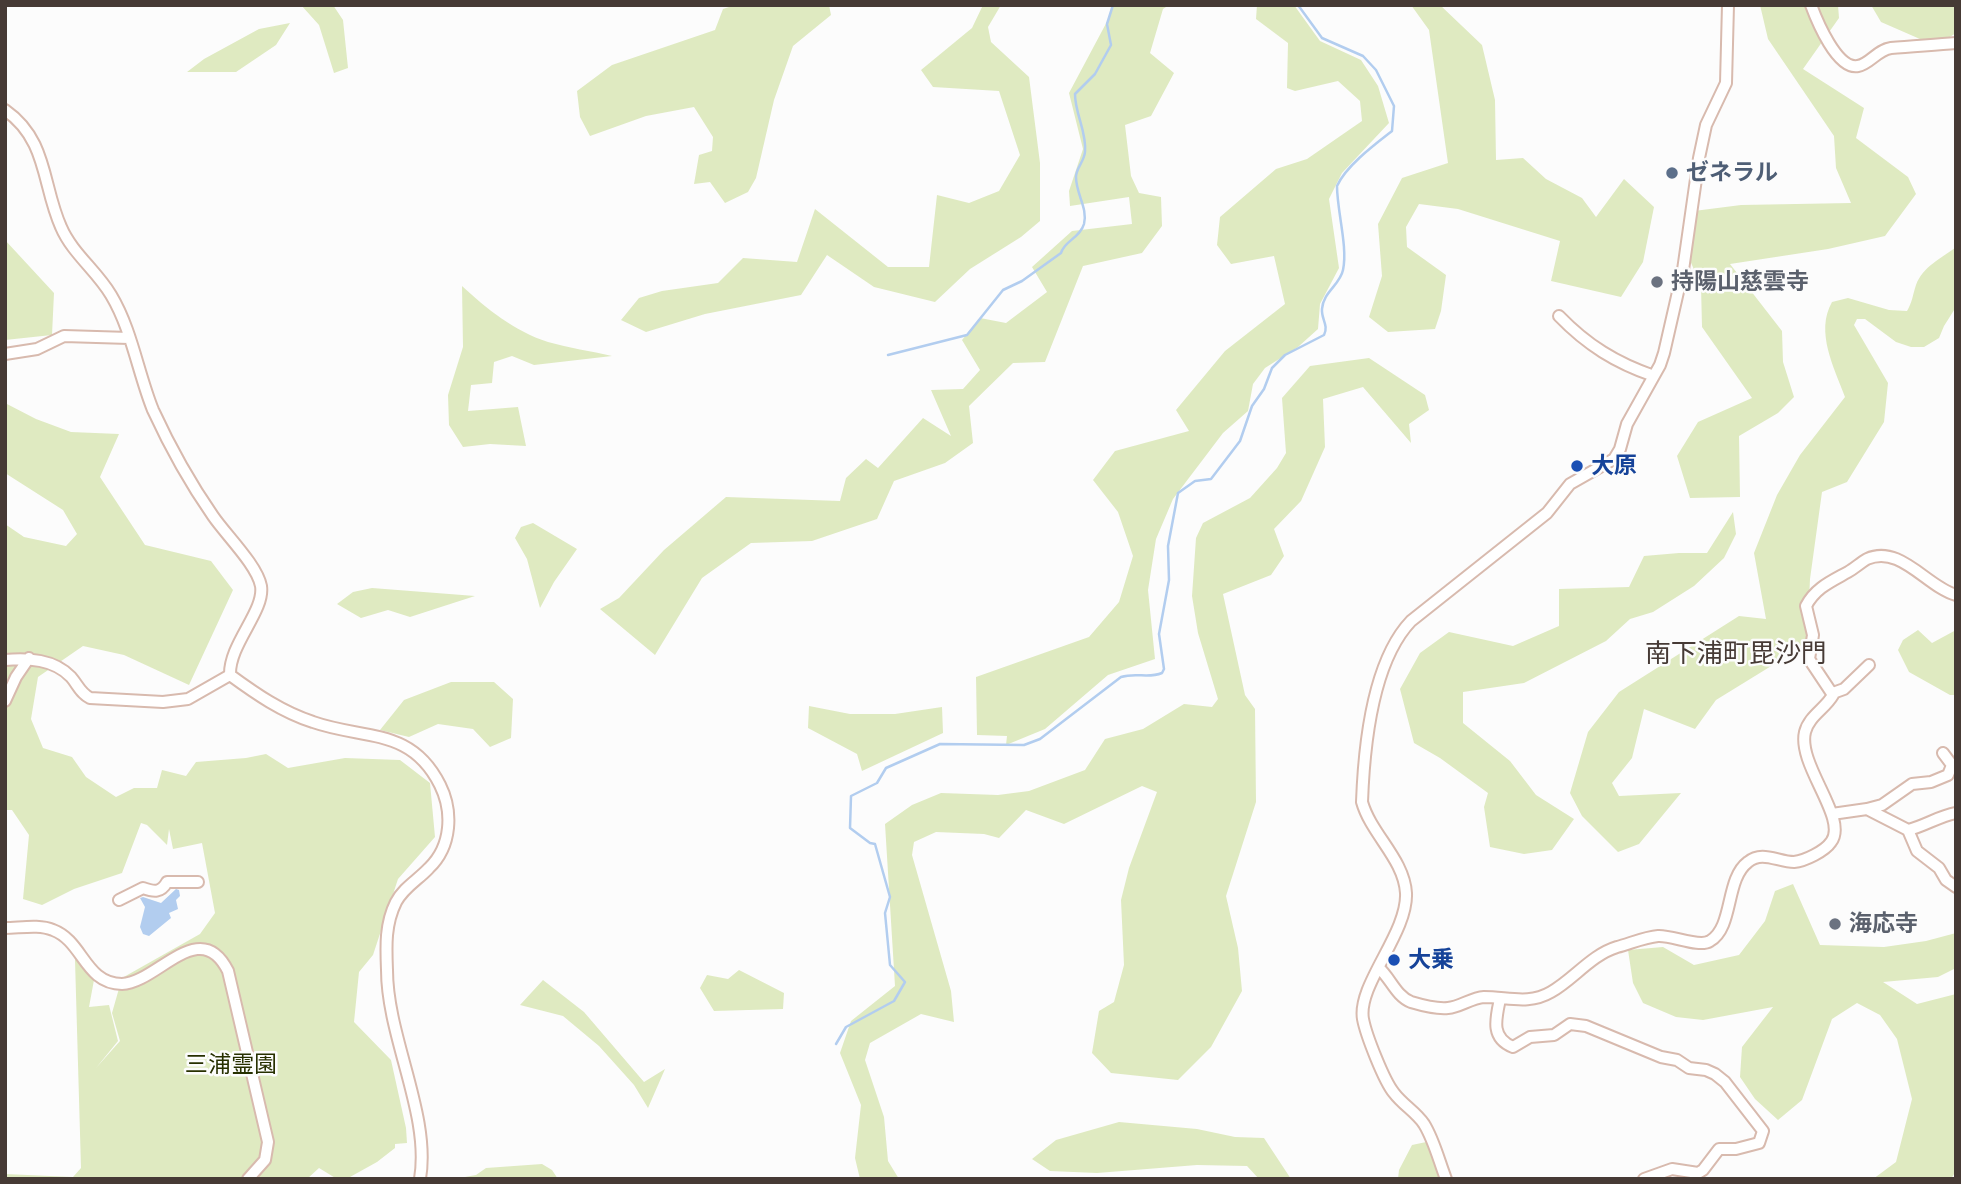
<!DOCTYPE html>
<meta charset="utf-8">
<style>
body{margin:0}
#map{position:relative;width:1961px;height:1184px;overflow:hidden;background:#fcfcfc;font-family:Karla,sans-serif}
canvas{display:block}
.frame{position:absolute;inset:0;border:7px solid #463a35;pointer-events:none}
</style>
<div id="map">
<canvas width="1961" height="1184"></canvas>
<div class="frame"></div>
</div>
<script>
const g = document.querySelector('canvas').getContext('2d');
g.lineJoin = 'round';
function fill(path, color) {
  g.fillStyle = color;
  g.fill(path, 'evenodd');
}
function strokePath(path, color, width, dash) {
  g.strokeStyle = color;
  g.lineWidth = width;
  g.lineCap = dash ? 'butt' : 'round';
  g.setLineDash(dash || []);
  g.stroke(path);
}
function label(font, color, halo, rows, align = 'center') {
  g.font = font + ' Karla,"Noto Sans JP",sans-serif';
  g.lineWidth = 5;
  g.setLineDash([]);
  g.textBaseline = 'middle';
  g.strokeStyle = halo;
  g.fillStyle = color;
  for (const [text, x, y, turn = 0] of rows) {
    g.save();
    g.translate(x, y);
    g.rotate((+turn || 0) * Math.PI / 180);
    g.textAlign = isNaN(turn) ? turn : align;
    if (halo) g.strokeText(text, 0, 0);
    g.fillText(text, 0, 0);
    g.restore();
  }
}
fill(new Path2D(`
 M301 5H333L343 20 348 68 334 73 319 25Z
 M735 5H829L831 15 793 46 774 100 756 178 748 192 725 203 710 182 694 184 699 155 712 151 713 137 694 107 646 116 590 136 580 117 577 91 612 65 715 30 723 9Z
 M983 5H1001L988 27 991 42 1029 77 1040 163V221L1021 237 970 269 935 302 874 287 827 255 801 295 705 314 646 332 621 320 639 298 662 291 718 283 743 258 797 262 815 209 888 267H929L937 195 969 203 999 191 1020 155 999 91 933 87 921 70 972 28Z
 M1113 5H1169L1163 9 1150 53 1174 73 1151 116 1125 125 1131 176 1139 193 1161 197 1162 226 1142 253 1083 266 1045 362 1013 363 969 406 973 443 945 463 894 481 877 519 812 541 751 543 702 578 655 655 600 609 619 598 664 550 726 497 840 501 846 478 866 459 878 468 923 418 951 436 931 390 963 389 980 370 962 340 980 318 1006 323 1047 292 1032 267 1072 231 1132 224 1129 197 1070 206 1069 191 1083 149 1069 93 1110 16Z
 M1257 5H1294L1320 41 1361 60 1378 86 1389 123 1342 173 1329 199 1339 268 1320 304 1318 329 1298 347 1265 368 1253 384 1248 411 1223 433 1173 499 1156 539 1148 590 1155 659 1108 675 1045 729 1006 745 1007 736 977 735 976 677 1089 637 1119 602 1133 556 1118 512 1093 480 1115 451 1189 431 1176 410 1225 351 1285 304 1274 256 1231 264 1217 245 1220 217 1276 169 1307 159 1362 121 1360 101 1338 81 1295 91 1287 88 1288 43 1256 19Z
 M1411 5H1440L1482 45 1495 100 1496 160 1523 158 1546 179 1582 198 1596 217 1624 179 1654 207 1643 262 1621 297 1551 281 1560 241 1458 209 1419 204 1406 227 1407 247 1446 275 1441 311 1435 329 1388 332 1369 317 1382 276 1378 224 1402 178 1448 163 1429 30Z
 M1760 5H1838L1839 18 1803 69 1864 108 1856 138 1908 177 1916 194 1885 236 1828 249 1730 264 1782 331 1783 362 1794 397 1778 413 1739 436 1740 497 1690 498 1677 456 1698 422 1752 398 1702 327 1701 286 1689 258 1694 211 1741 205 1851 203 1836 168 1834 136 1768 39Z
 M1871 5H1956V33L1936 46 1881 22Z
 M290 23 276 45 236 72H187L204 59 259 29Z
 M5 240 54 293 52 335 5 340Z
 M1956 247V307L1944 326 1939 338 1924 347H1911L1896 342 1865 319H1857L1854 325 1888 383 1884 422 1847 482 1822 492 1810 579 1807 644 1716 700 1695 729 1644 709 1632 758 1612 783 1619 796 1681 793 1639 844 1618 852 1582 816 1570 793 1588 732 1619 692 1739 616 1766 619 1754 553 1777 495 1800 455 1845 397C1834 367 1815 332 1832 302L1848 298 1889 310 1907 311C1912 303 1913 294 1916 285 1923 266 1941 259 1956 247Z
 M462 286C487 309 514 331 548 342 569 348 591 351 612 356L534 365 512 356 494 362 492 383 471 385 468 411 518 407 526 446 490 444 463 447 449 425 448 395 463 347Z
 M1369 358 1425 395 1429 410 1409 424 1411 443 1363 387 1323 399 1325 447 1301 501 1274 529 1284 556 1271 575 1223 594 1245 695 1255 709 1256 802 1226 896 1238 948 1242 991 1211 1047 1178 1080 1111 1073 1092 1053 1099 1011 1114 1002 1124 965 1121 900 1129 868 1157 792 1142 786 1064 824 1026 810 999 838 984 834 936 832 914 842 912 855 951 991 954 1022 921 1014 870 1043 865 1060 884 1117 888 1161 899 1179H860L855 1158 861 1105 840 1053 851 1021 895 986 885 824 912 805 941 793 998 795 1029 791 1085 770 1105 739 1143 729 1184 704 1212 707 1218 699 1198 633 1192 596 1196 538 1203 523 1250 498 1277 468 1286 453 1282 398 1310 366Z
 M5 403 36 419 71 432 119 434 100 477 145 545 211 561 233 590 189 685 124 655 83 646 38 677 31 719 43 748 72 757 86 777 116 797 134 788H157L162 770 186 776 196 762 246 758 266 754 288 768 345 758 400 760 430 783 435 837 398 879 373 955 359 972 354 1022 391 1060 406 1128 407 1143 395 1144V1148L377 1162 350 1177 352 1179H337L319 1168 307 1179H5V1174L73 1177 81 1168 75 960 77 959 94 980 89 1007 109 1005 118 1041 96 1068 120 1041 112 1013 122 978 200 934 215 913 202 843 173 849 169 829 167 845 147 825 141 823 122 873 74 889 42 905 23 899 29 835 12 810H5V524L24 537 66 546 77 534 63 510 5 473Z
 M1733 512 1736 534 1724 558 1694 586 1653 612 1630 619 1606 641 1524 683 1463 692V723L1510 761 1536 795 1574 819 1552 850 1524 854 1490 847 1484 807 1488 793 1440 758 1414 743 1400 689 1420 653 1449 632 1513 646 1559 626V589L1629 587 1644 556 1679 553H1707Z
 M533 523 577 549 554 582 540 608 527 559 515 538 521 527Z
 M372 588 475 596 410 617 388 610 361 618 337 604 353 592Z
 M1918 630 1932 643 1956 630V695H1950L1909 672 1898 650 1903 640Z
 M451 682H494L513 699 511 738 490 747 473 729 438 724 409 737 380 730 404 700Z
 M809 706 850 714H895L942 707 943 733 862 771 857 754 808 728Z
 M1793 884 1820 945 1884 947 1926 941 1956 933V968L1938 977 1883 982 1917 1004 1956 994V1171L1951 1179H1873L1896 1162 1912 1099 1897 1039 1880 1015 1857 1003 1832 1019 1802 1100 1778 1120 1755 1099 1740 1077 1742 1047 1773 1007 1703 1020 1676 1017 1643 1003 1633 983 1628 950 1663 947 1694 965 1739 955 1765 921 1775 891Z
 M739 970 784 993 783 1009 714 1011 700 988 707 975 728 979Z
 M543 980 584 1012 644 1082 665 1069 648 1108 634 1085 599 1046 563 1016 520 1005Z
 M1119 1122 1197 1129 1235 1137 1264 1138 1291 1179H1259L1247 1166 1197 1165 1097 1173 1050 1171 1032 1159 1056 1140Z
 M1431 1141 1447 1179H1398L1399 1170 1412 1145Z
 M542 1164 552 1170 558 1179H454L476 1175 486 1168Z`), '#dfeac1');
fill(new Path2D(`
 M176 889 179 890 180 896 176 900 178 909 169 913 171 918 149 936 143 934 140 927 145 907 140 898 143 897 161 903Z`), '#b2cdef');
strokePath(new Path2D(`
 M888 355 967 335 1003 290 1022 281 1061 253C1064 241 1080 238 1084 224 1088 208 1076 194 1076 177 1076 168 1084 162 1085 152 1087 132 1075 114 1075 94L1095 74 1111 45 1107 24 1113 5
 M836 1044 846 1027 894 1001 905 982 890 965 885 913 890 897 875 844 870 843 850 828 851 796 877 783 886 768 940 744 1024 745 1040 739 1121 677C1137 672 1147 679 1162 673L1164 669 1159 634 1169 580 1168 546 1178 493 1195 481 1211 479 1240 441 1252 406 1264 389 1272 368 1285 355 1324 335C1329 325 1321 319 1322 309 1323 292 1340 285 1343 270 1348 247 1337 211 1337 186 1346 166 1374 145 1392 131L1394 106 1376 70 1363 56 1322 38 1298 5`), '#b2cdef', 2.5);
const minor = new Path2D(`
 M1811 5C1817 21 1837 70 1858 66 1870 64 1877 50 1891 48 1912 46 1934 45 1956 43
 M5 110C48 140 42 185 61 227 72 253 97 271 111 295 132 330 138 373 153 410 170 447 190 483 213 516 226 535 257 565 261 586 265 611 229 644 230 675 256 694 282 712 313 722 364 740 411 727 440 785 453 811 452 846 429 868 418 880 404 887 396 902 385 924 386 946 387 970 387 1037 431 1115 420 1179
 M1559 316C1587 345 1616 363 1654 376
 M5 354 37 349 64 336 129 338
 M5 660C28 658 54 659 71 677 78 685 80 693 90 698L163 702 188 699 230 675
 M1833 693 1844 689 1869 665
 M5 701 16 677 29 658
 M1867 809 1882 805 1912 784 1931 782 1948 775 1952 765 1943 753
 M1832 814 1867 809 1908 830 1917 851 1939 868 1946 880 1956 887
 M1908 830C1925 826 1939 816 1956 813
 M119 900 143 888C154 892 161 893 167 882H198
 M5 928C20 928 39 924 53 930 83 941 85 984 122 984 157 983 200 915 228 971L268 1142 265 1160 248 1179
 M1379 968C1391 979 1396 996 1411 1002 1421 1005 1438 1009 1448 1008 1460 1007 1471 998 1484 997 1508 997 1529 1005 1551 992 1574 979 1591 955 1617 947 1629 944 1645 937 1658 936 1672 935 1699 948 1710 941 1734 927 1725 879 1748 862 1762 850 1778 862 1794 862 1805 861 1825 851 1831 842 1849 819 1797 765 1805 732 1809 716 1825 709 1833 695L1809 659 1813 635 1806 606C1815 588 1832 581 1848 572 1855 568 1860 563 1867 559 1900 544 1927 587 1956 595
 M1500 999C1496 1018 1490 1038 1513 1047L1530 1037 1554 1035 1570 1024 1586 1026 1661 1057 1677 1060 1689 1068 1706 1070 1715 1074 1725 1082 1763 1131 1759 1143 1736 1149H1719L1703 1170 1698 1173 1672 1169 1644 1179
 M1446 1179C1439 1161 1434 1140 1424 1124 1416 1112 1403 1105 1394 1093 1384 1081 1366 1035 1363 1019 1357 985 1408 933 1406 893 1404 859 1371 834 1362 802 1364 747 1372 662 1411 621L1547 513 1570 484 1614 459 1620 449 1627 424 1660 365 1664 353 1683 270 1699 158 1706 125 1726 83 1728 5`);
strokePath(minor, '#d8baae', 14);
strokePath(minor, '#fff', 10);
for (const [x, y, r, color] of [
 [1672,173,7,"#5c6f8a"],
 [1657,282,7,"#6b7280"],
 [1577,466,7,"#1a4fb4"],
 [1835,924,7,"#6b7280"],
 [1394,960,7,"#1a4fb4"]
]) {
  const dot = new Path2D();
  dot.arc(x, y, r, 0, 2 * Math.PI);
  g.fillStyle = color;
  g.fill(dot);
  strokePath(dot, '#fcfcfc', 2.5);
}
label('bold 23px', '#4e5e75', '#fcfcfc', [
 ["ゼネラル",1686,173]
], 'left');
label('bold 23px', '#5b616d', '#fcfcfc', [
 ["持陽山慈雲寺",1671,282],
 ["海応寺",1849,924]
], 'left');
label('bold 23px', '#164399', '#fcfcfc', [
 ["大原",1591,466],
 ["大乗",1408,960]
], 'left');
label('23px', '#273000', '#fcfcfc', [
 ["三浦霊園",231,1065]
]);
label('26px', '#463a35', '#fcfcfc', [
 ["南下浦町毘沙門",1736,655]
]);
</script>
